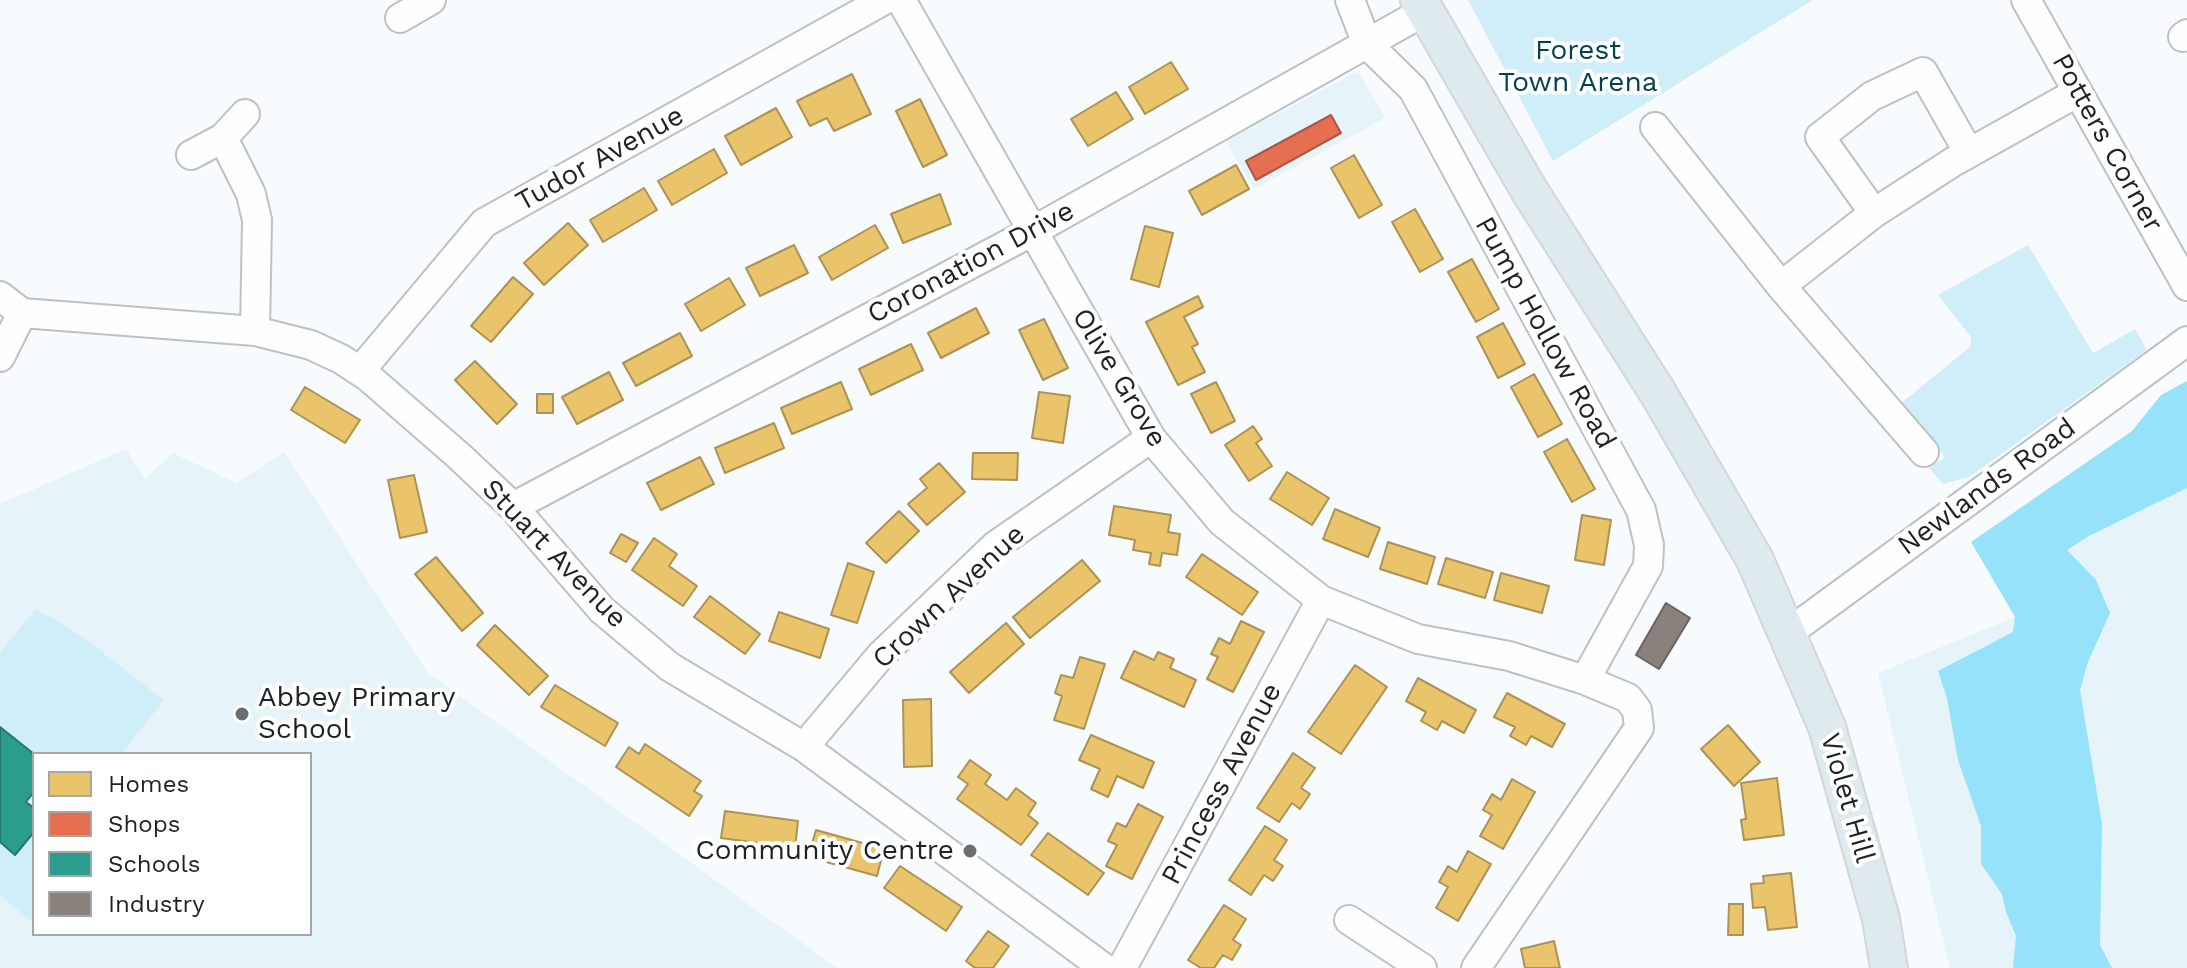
<!DOCTYPE html>
<style>
body{margin:0}
#map{position:relative;width:2187px;height:968px;overflow:hidden;background:#f8fbfd;font-family:"Work Sans",sans-serif}
canvas{display:block}
.legend{position:absolute;left:32px;top:752px;width:280px;height:184px;box-sizing:border-box;background:#fff;border:2px solid #a5a7a7;margin:0;padding:10px 14px;list-style:none;font-size:24px;color:#1d2224}
.legend li{display:flex;align-items:center;gap:16px;height:40px}
.legend b{width:40px;border:2px solid #a5a7a7}
</style>
<div id="map">
<canvas width="2187" height="968"></canvas>
<ul class="legend">
<li><b style="height:22px;background:#e9c46a"></b>Homes</li>
<li><b style="height:22px;background:#e76f51"></b>Shops</li>
<li><b style="height:22px;background:#2a9d8f"></b>Schools</li>
<li><b style="height:22px;background:#8a817c"></b>Industry</li>
</ul>
</div>
<script>
const g = document.querySelector('canvas').getContext('2d');
g.lineJoin = 'round';
function fill(path, color) {
  g.fillStyle = color;
  g.fill(path, 'evenodd');
}
function strokePath(path, color, width, dash) {
  g.strokeStyle = color;
  g.lineWidth = width;
  g.lineCap = dash ? 'butt' : 'round';
  g.setLineDash(dash || []);
  g.stroke(path);
}
function label(font, color, halo, rows, align = 'center') {
  g.font = font + ' "Work Sans",sans-serif';
  g.lineWidth = 8;
  g.setLineDash([]);
  g.textBaseline = 'middle';
  g.strokeStyle = halo;
  g.fillStyle = color;
  for (const [text, x, y, turn = 0] of rows) {
    g.save();
    g.translate(x, y);
    g.rotate((+turn || 0) * Math.PI / 180);
    g.textAlign = isNaN(turn) ? turn : align;
    if (halo) g.strokeText(text, 0, 0);
    g.fillText(text, 0, 0);
    g.restore();
  }
}
fill(new Path2D(`
 M1358 71 1385 118 1254 189 1226 141Z
 M126 449 145 479 173 453 236 483 284 452 428 673 837 968H0V504ZM34 754H310V934H34Z
 M2187 488V968H1950L1878 673 2015 617 2066 550 2089 536Z`), '#e6f3f8');
fill(new Path2D(`
 M1468 0H1813L1553 161Z
 M2028 245 2093 353 2135 329 2147 350 1969 477 1943 484 1929 468 1945 457 1899 405 1971 346V337L1938 295Z
 M36 609 81 636 164 700 121 754H34L0 727V652Z
 M34 832V923L0 895V842L15 854Z`), '#d0eefa');
fill(new Path2D(`
 M2187 381V488L2089 536 2067 550 2096 580 2110 613 2088 662 2080 690 2102 824 2100 945 2112 968H2013L2016 936 2006 912 2002 894 1981 864V826L1958 760 1947 698 1938 671 2013 632 2015 617 1971 542 2132 431 2161 395Z`), '#96e2fa');
const homes = new Path2D(`
 M1171 62 1188 89 1145 114 1129 87Z
 M852 74 871 114 834 131 827 118 810 126 797 101Z
 M1116 92 1133 119 1088 146 1071 119Z
 M920 99 947 155 923 167 896 111Z
 M776 108 792 137 741 165 725 136Z
 M714 149 727 173 672 205 658 181Z
 M1354 155 1382 205 1359 218 1331 168Z
 M1236 165 1249 189 1202 215 1189 191Z
 M644 188 657 210 603 242 590 220Z
 M940 194 951 224 903 243 891 214Z
 M1415 209 1443 259 1420 272 1392 222Z
 M568 223 588 245 544 285 524 263Z
 M875 225 888 248 832 280 819 257Z
 M1145 226 1173 233 1159 287 1131 279Z
 M794 245 808 273 760 296 746 268Z
 M1472 259 1499 309 1476 322 1448 272Z
 M513 277 533 294 491 342 471 326Z
 M729 278 745 305 701 331 685 304Z
 M1198 296 1203 307 1184 317 1198 344 1192 347 1205 372 1178 385 1146 322Z
 M976 308 989 333 941 358 928 333Z
 M1044 319 1068 368 1043 380 1019 330Z
 M1503 323 1525 364 1498 378 1477 337Z
 M680 333 692 356 636 386 623 363Z
 M911 344 923 370 871 395 859 369Z
 M475 361 517 404 497 424 455 380Z
 M609 372 623 400 577 424 562 397Z
 M1534 374 1562 424 1538 437 1511 387Z
 M841 382 852 409 792 434 781 408Z
 M1216 382 1235 421 1211 433 1191 394Z
 M305 387 360 420 345 443 291 410Z
 M1039 392 1070 396 1063 443 1032 438Z
 M537 394H553V413H537Z
 M774 423 784 448 725 473 715 448Z
 M1253 426 1262 439 1256 443 1272 466 1249 481 1225 445Z
 M1567 439 1595 489 1572 502 1544 452Z
 M973 453H1018L1017 480 972 479Z
 M700 457 714 484 661 510 647 483Z
 M939 463 965 492 927 525 908 504 927 488 920 479Z
 M1287 472 1329 498 1312 525 1270 499Z
 M414 475 427 532 400 538 388 480Z
 M1114 506 1171 515 1168 532 1180 534 1177 555 1162 553 1160 566 1149 564 1151 553 1133 550 1135 540 1109 535Z
 M1335 509 1380 528 1368 557 1323 539Z
 M899 511 919 531 886 563 866 543Z
 M1582 515 1611 520 1604 565 1575 560Z
 M621 534 638 543 626 562 610 553Z
 M654 538 677 554 669 566 697 586 683 606 632 570Z
 M1388 542 1435 557 1427 584 1380 569Z
 M1202 554 1258 592 1242 615 1186 577Z
 M436 557 483 613 462 631 415 574Z
 M1446 558 1493 572 1485 598 1438 584Z
 M1082 560 1100 581 1030 638 1013 617Z
 M848 563 874 572 857 623 831 615Z
 M1501 573 1549 586 1542 613 1494 600Z
 M710 596 760 634 745 654 694 617Z
 M779 612 829 629 820 658 769 641Z
 M1241 621 1264 632 1233 692 1207 679 1218 657 1211 654 1219 638 1230 644Z
 M1006 623 1024 644 969 693 950 672Z
 M495 625 548 676 529 695 477 645Z
 M1134 651 1154 660 1158 652 1174 659 1170 668 1196 680 1184 707 1121 678Z
 M1080 657 1105 664 1084 729 1054 720 1062 696 1055 693 1061 675 1073 678Z
 M1355 665 1387 687 1341 754 1308 732Z
 M1418 678 1476 710 1464 733 1442 721 1437 730 1421 721 1426 712 1406 701Z
 M555 685 618 723 605 746 541 707Z
 M1507 693 1565 724 1552 747 1531 736 1526 745 1510 736 1515 727 1494 717Z
 M931 699 932 766 904 767 903 700Z
 M1728 725 1760 762 1734 786 1701 749Z
 M1091 735 1154 762 1143 788 1117 776 1108 797 1091 789 1100 769 1079 760Z
 M645 744 701 781 694 791 702 796 689 816 616 767 629 747 639 754Z
 M1293 753 1315 768 1301 788 1310 794 1300 809 1292 803 1279 822 1257 808Z
 M970 760 991 775 985 784 1007 800 1016 788 1036 803 1028 815 1038 823 1021 845 957 799 968 784 958 777Z
 M1777 778 1784 835 1744 840 1741 820 1746 819 1741 783Z
 M1512 779 1535 792 1503 849 1480 836 1492 815 1483 810 1492 794 1501 800Z
 M1138 804 1163 817 1132 879 1106 866 1117 845 1108 841 1117 823 1126 827Z
 M725 811 798 821 795 848 721 838Z
 M1265 826 1287 840 1274 860 1283 866 1273 881 1264 875 1251 895 1229 880Z
 M816 830 884 849 877 876 808 857Z
 M1048 833 1104 873 1088 895 1031 855Z
 M1468 851 1491 864 1458 921 1436 908 1448 887 1439 882 1448 866 1457 872Z
 M900 866 962 907 946 931 884 888Z
 M1791 873 1797 927 1768 930 1765 907 1753 908 1751 884 1764 883 1763 876Z
 M1729 904H1743V935H1728Z
 M1224 905 1246 919 1233 940 1241 945 1232 960 1223 955 1214 968H1201L1188 960Z
 M988 931 1009 946 993 968H975L966 961Z
 M1554 941 1560 968H1525L1521 949Z`);
fill(homes, '#e9c46a');
strokePath(homes, '#ac9355', 2);
const shops = new Path2D(`
 M1331 115 1341 133 1256 180 1246 161Z`);
fill(shops, '#e76f51');
strokePath(shops, '#aa5844', 2);
const schools = new Path2D(`
 M0 727 34 754V792L26 802 34 808V832L15 855 0 842Z`);
fill(schools, '#2a9d8f');
strokePath(schools, '#26786f', 2);
const industry = new Path2D(`
 M1666 603 1690 618 1659 669 1636 655Z`);
fill(industry, '#8a817c');
strokePath(industry, '#696462', 2);
const minor = new Path2D(`
 M901 0 1151 438 1222 522 1321 600 1418 639 1509 656 1585 680 1628 698 1637 710 1639 728 1476 968
 M1350 0 1367 44 1413 89 1641 510 1649 545 1648 566 1585 680
 M2026 0 2187 286
 M400 18 431 0
 M2183 37 2187 34
 M1655 127 1781 286 1924 452
 M223 138 251 194 257 220 255 331
 M191 155 223 138 245 114
 M1874 213 1820 137 1872 96 1923 72 1969 153
 M1781 286 1874 213 1953 162 2078 92
 M0 296 22 313 255 331 311 345 341 359 367 376 459 456 513 507 602 610 670 667 804 747 1104 968
 M0 357 22 313
 M360 371 484 223 884 0
 M513 507 1033 231 1425 11
 M1788 633 2187 341
 M804 747 881 655 995 546 1151 438
 M1349 920 1422 968
 M1122 968 1321 600`);
const major = new Path2D(`
 M1419 0 1529 190 1658 393 1755 560 1827 727 1881 919 1889 968`);
strokePath(minor, '#bec1c3', 32);
strokePath(major, '#d4d6d7', 40);
strokePath(minor, '#fefeff', 28);
strokePath(major, '#deeaed', 36);
for (const [x, y, r, color] of [
 [242,714,8,"#6a6e70"],
 [970,851,8,"#6a6e70"]
]) {
  const dot = new Path2D();
  dot.arc(x, y, r, 0, 2 * Math.PI);
  g.fillStyle = color;
  g.fill(dot);
  strokePath(dot, '#fff', 3);
}
label('28px', '#034152', '#fff', [
 ["Forest",1578,51],
 ["Town Arena",1578,83]
]);
label('28px', '#1d2224', '#fff', [
 ["Potters Corner",2107,143,61],
 ["Tudor Avenue",600,159,-29],
 ["Coronation Drive",971,263,-28],
 ["Pump Hollow Road",1545,333,61],
 ["Olive Grove",1119,378,59],
 ["Newlands Road",1987,487,-36],
 ["Stuart Avenue",554,554,46],
 ["Crown Avenue",949,597,-43],
 ["Princess Avenue",1222,784,-62],
 ["Violet Hill",1847,798,74]
]);
label('28px', '#1d2224', '#fff', [
 ["Abbey Primary",258,698],
 ["School",258,730],
 ["Community Centre",954,851,"right"]
], 'left');
</script>
